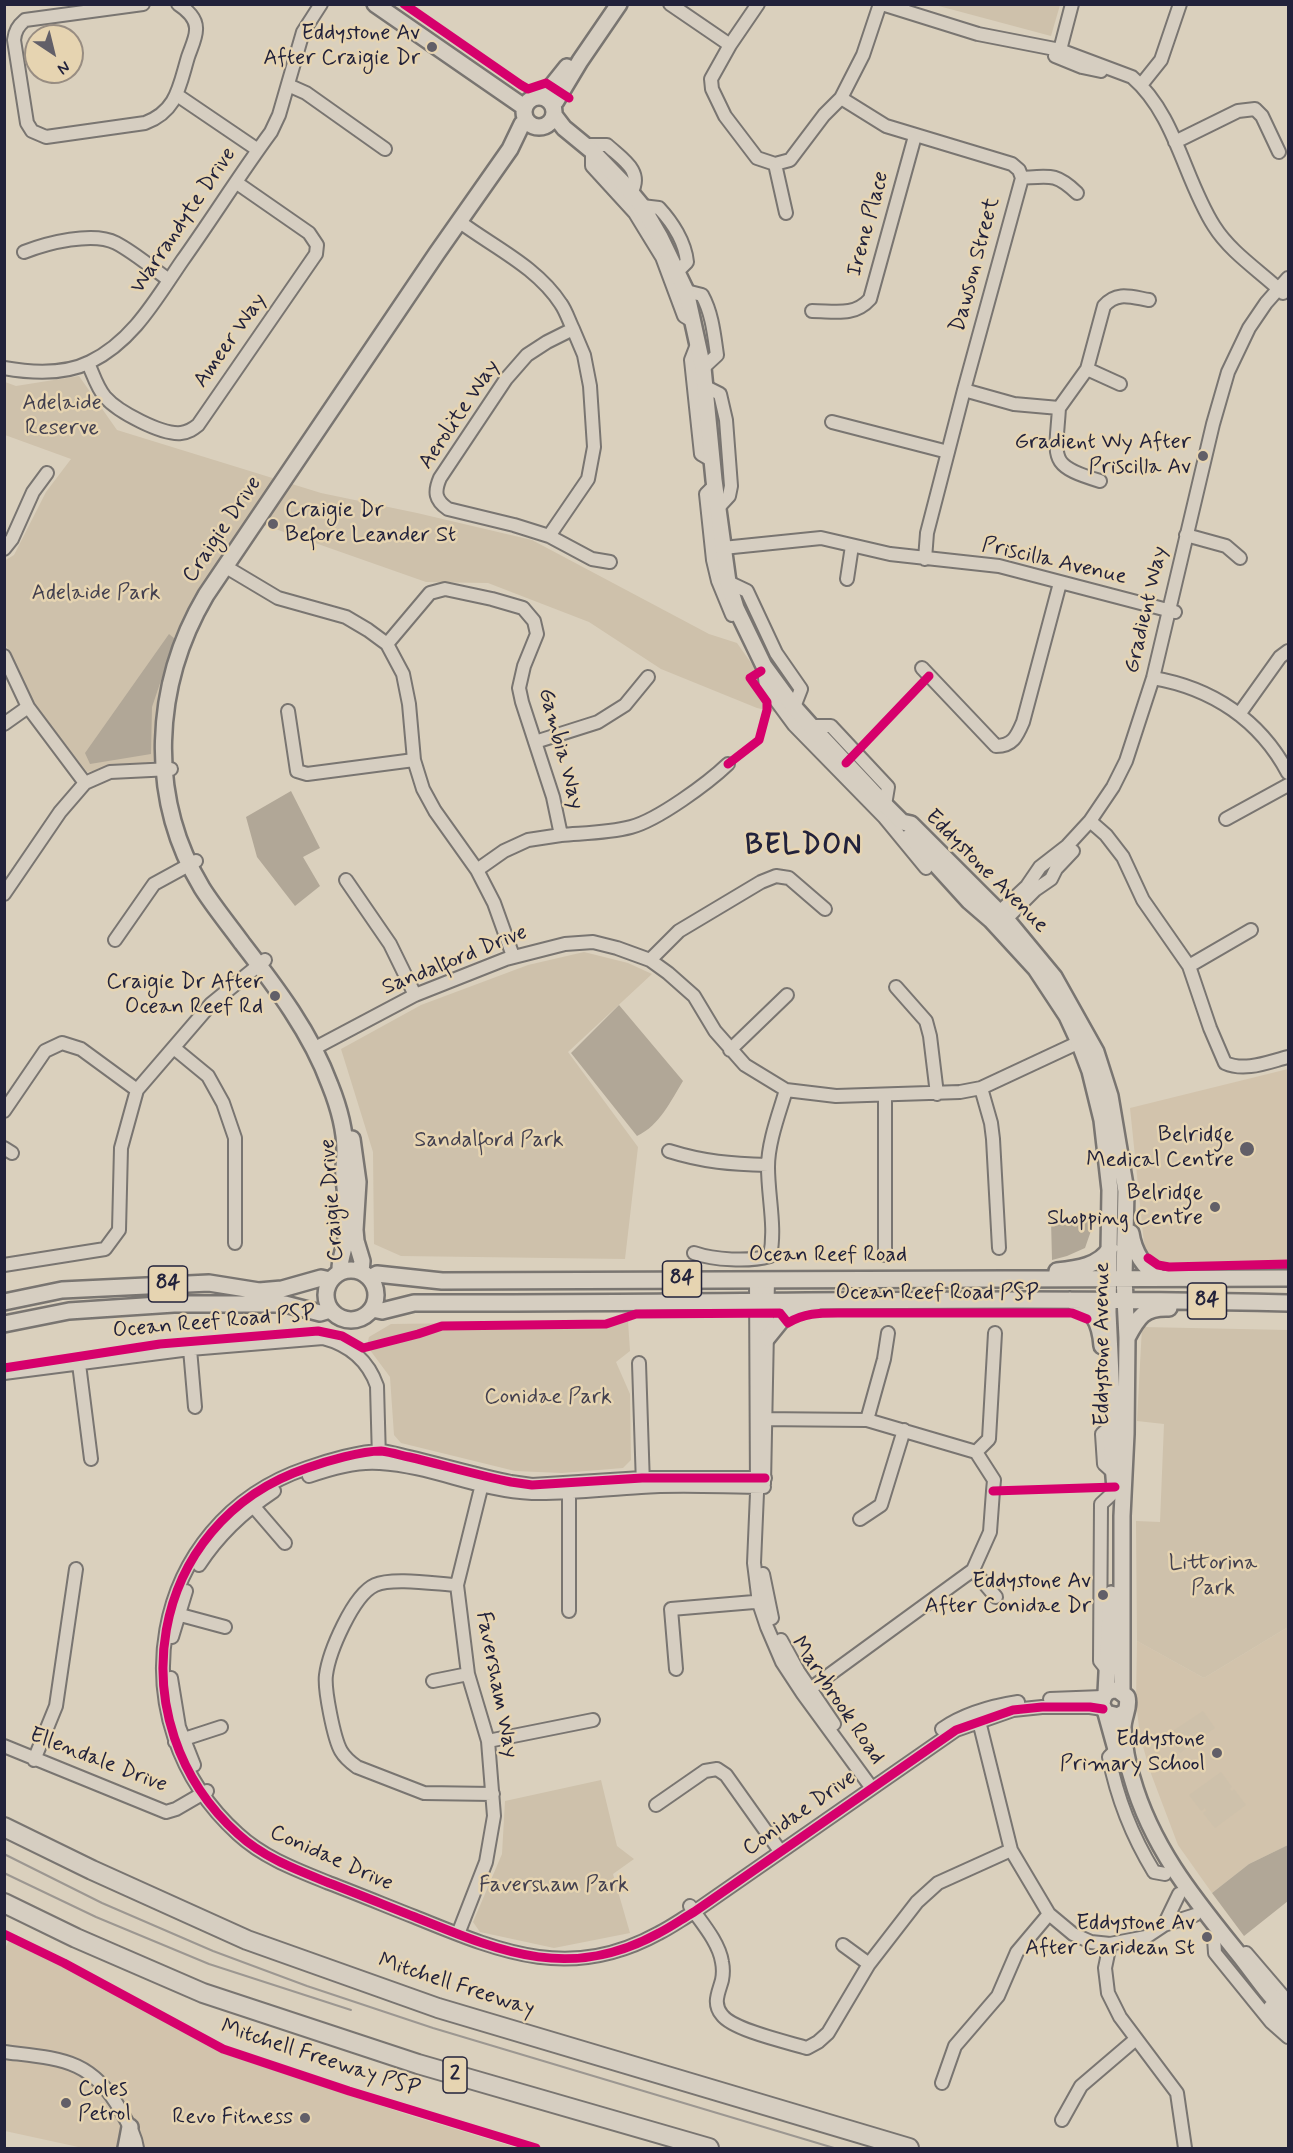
<!DOCTYPE html>
<style>
body{margin:0}
#map{position:relative;width:1293px;height:2153px;overflow:hidden;background:#dad0bd;font-family:Mynerve,sans-serif}
canvas{display:block}
.frame{position:absolute;inset:0;border:6px solid #22223b;pointer-events:none}
.north{position:absolute;left:24px;top:24px;width:60px;height:60px;box-sizing:border-box;background:#e6d4b1;border:2px solid #988d82;border-radius:50%;rotate:145deg;font-size:16px;font-weight:700;line-height:24px;text-align:center;color:#22223b}
.north::after{content:'';display:block;margin:auto;width:21px;height:27px;background:#625f68;clip-path:polygon(50% 0,100% 100%,50% 72%,0 100%)}
</style>
<div id="map">
<canvas width="1293" height="2153"></canvas>
<div class="frame"></div>
<div class="north">N</div>
</div>
<script>
const g = document.querySelector('canvas').getContext('2d');
g.lineJoin = 'round';
function fill(path, color) {
  g.fillStyle = color;
  g.fill(path, 'evenodd');
}
function strokePath(path, color, width, dash) {
  g.strokeStyle = color;
  g.lineWidth = width;
  g.lineCap = dash ? 'butt' : 'round';
  g.setLineDash(dash || []);
  g.stroke(path);
}
function label(font, color, halo, rows, align = 'center') {
  g.font = font + ' Mynerve,sans-serif';
  g.lineWidth = 5;
  g.setLineDash([]);
  g.textBaseline = 'middle';
  g.strokeStyle = halo;
  g.fillStyle = color;
  for (const [text, x, y, turn = 0] of rows) {
    g.save();
    g.translate(x, y);
    g.rotate((+turn || 0) * Math.PI / 180);
    g.textAlign = isNaN(turn) ? turn : align;
    if (halo) g.strokeText(text, 0, 0);
    g.fillText(text, 0, 0);
    g.restore();
  }
}
fill(new Path2D(`
 M1288 1069V1267L1164 1268 1145 1253 1130 1108Z
 M1288 1627V1845L1249 1864 1212 1893 1178 1845 1150 1771 1140 1736 1136 1702 1137 1641 1204 1678Z
 M9 1940 98 1983 222 2053 409 2115 518 2148H83L5 2131 4 1951Z`), '#d2c3ac');
fill(new Path2D(`
 M935 5 1060 4V5L1051 36Z
 M79 376 117 430 321 493 417 513 532 540 709 634 737 643 788 715 757 708 661 669 589 622 488 583 426 582 247 519 185 614 162 683 155 723V761L87 772 29 697 5 643 4 561 14 555 46 492 71 459 5 435V382L16 386Z
 M584 952 628 963 652 974 568 1052 638 1147 625 1259 401 1256 374 1244 373 1152 341 1049 421 1005 528 965Z
 M628 1321 630 1351 616 1362 630 1394 631 1460 623 1468 562 1473 515 1471 401 1443 394 1435 390 1377 367 1346 369 1337 391 1324Z
 M1142 1327 1288 1330V1627L1204 1678 1137 1641 1136 1521 1160 1522 1164 1424 1137 1421Z
 M1203 1711 1215 1728 1180 1753 1167 1735Z
 M1221 1772 1232 1787 1230 1789 1232 1791 1234 1789 1246 1805 1215 1828 1203 1813 1206 1811 1205 1808 1201 1811 1189 1795Z
 M601 1780 617 1846 634 1859 613 1874 630 1933 554 1948 480 1932 473 1922 502 1854 505 1801Z`), '#cec1ab');
fill(new Path2D(`
 M169 634 175 639 152 707 151 754 90 764 85 753Z
 M291 791 320 848 303 857 320 886 295 906 257 857 246 817Z
 M619 1005 683 1081C670 1102 660 1125 637 1136L571 1053Z
 M1093 1216V1225L1085 1248 1067 1256 1052 1260 1051 1220 1053 1218Z
 M1288 1845V1901L1244 1936 1212 1893 1249 1864Z`), '#b1a797');
const minor = new Path2D(`
 M143 4 25 20C18 26 15 31 14 40L27 123 32 131 46 137 145 123C177 111 179 87 188 57 191 48 196 38 196 30 197 18 187 10 178 4
 M670 4 730 45
 M758 4 730 45 711 79 712 89 725 116 757 158 775 164 790 160 824 115 841 98 863 55 880 4
 M882 4 978 34 1060 50 1132 77C1176 115 1184 179 1214 226 1231 253 1260 271 1283 293
 M1060 50 1072 4
 M1055 56 1082 67 1101 71
 M288 85 306 93 385 149
 M1141 85 1161 60 1180 4
 M177 95 258 150
 M841 98 886 126 1012 164 1019 170 1022 178 964 390 927 533 925 559
 M1175 142 1238 111 1255 109 1262 116 1279 152
 M585 145H607C622 159 644 171 631 193
 M592 151V166L635 213 646 231 662 257 684 316 694 322
 M775 164 786 213
 M1022 178C1050 176 1056 173 1077 193
 M642 206 659 208C672 222 685 242 687 262L678 271
 M460 222C495 248 537 267 561 304 566 311 569 321 573 329L547 342 527 355 506 379 440 478C434 492 435 500 448 509L514 525 549 536 588 479 594 447 590 386 584 355 573 329
 M24 252C47 243 93 231 116 243 135 253 152 268 169 280
 M686 291 702 295C712 313 714 334 717 355L703 368
 M812 311C834 311 854 317 870 299L915 136
 M698 342 691 360 701 454 713 461
 M88 363C93 374 97 388 105 397 118 412 162 435 181 433 189 432 193 429 198 425L316 254 317 245 309 233 237 183
 M4 368C32 373 64 375 90 362 133 341 156 299 182 261 212 219 240 174 271 132L279 115 303 32 321 4
 M1087 369 1120 384
 M704 386 720 394 726 420 731 486 729 496 718 508
 M964 390 1014 404 1059 408 1087 369 1104 306C1117 291 1131 297 1149 300
 M1059 408C1056 459 1047 465 1100 481
 M832 422 948 452
 M715 485 706 494 713 560 718 581 732 615
 M1186 535 1226 546 1240 558
 M549 536 592 559 610 562
 M723 548 821 538 890 554 999 566 1175 612
 M4 549 12 539 33 492 47 473
 M226 567 278 598 346 617 368 630 387 644 403 674 409 704 414 760 423 789 435 811 477 870 494 903 513 956
 M847 579 852 546
 M728 582 747 591 776 653 801 689 794 707
 M387 644 430 593 445 589 492 599 523 608 534 621 537 634 524 666 519 688 522 702 553 797 561 835 528 840 504 851 477 870
 M4 656 28 707 85 783
 M922 668 996 746C1013 746 1017 736 1023 722L1060 583
 M768 672 765 678 766 687 794 725 884 817 926 868
 M1153 678C1212 688 1260 720 1288 773
 M288 711 297 771 307 774 414 760
 M1240 713 1280 657 1288 651
 M4 724 28 707
 M811 726H831L888 787 885 805
 M535 742 598 722 625 705 648 677
 M1226 819 1288 785
 M1090 821 1106 835 1123 857 1143 900 1189 966 1210 1028 1225 1063C1245 1072 1268 1062 1288 1057
 M561 835C584 833 608 833 631 827 658 820 708 783 728 764
 M346 880 390 944 415 995
 M4 894 60 812 85 783 110 772 171 769
 M994 917 1027 886 1040 867 1067 846 1090 821 1113 787 1126 761 1153 678 1213 424 1228 372 1249 328 1266 303 1288 278
 M1000 925 1035 890 1051 879 1056 869 1073 851
 M115 940 154 884 196 861
 M650 960 679 931 761 882 776 876 789 878 825 909
 M1189 966 1251 930
 M896 987 926 1021 930 1036 937 1094
 M174 1048 208 1076 223 1103 235 1138V1243
 M315 1048 415 995 506 959 565 944 593 942 617 948 650 960 668 973 694 996 715 1031 745 1065 786 1090 836 1096 960 1092 981 1088 1086 1039
 M730 1050 787 995
 M981 1088 991 1123 993 1139 999 1248
 M885 1095V1255
 M4 1111 45 1051 62 1043 81 1049 137 1090
 M4 1148 12 1153
 M669 1151C704 1162 731 1164 768 1165
 M694 1253C714 1260 749 1262 770 1256 776 1227 768 1197 768 1167 768 1142 779 1114 786 1090
 M4 1265 105 1249 119 1230 121 1148 137 1090 211 1004 265 960
 M756 1279 757 1493 754 1563 759 1603 767 1627 782 1662 803 1694 871 1787
 M190 1349 195 1407
 M639 1363 643 1485
 M79 1364 91 1459
 M4 1373 190 1349 323 1338C350 1345 368 1360 377 1386L379 1459
 M757 1419 867 1420 976 1452 994 1480 993 1491 990 1532 973 1570 803 1694
 M867 1420 884 1359 888 1333
 M1112 1425 1102 1434 1104 1464 1114 1473
 M976 1452 989 1439 995 1333
 M309 1476C329 1469 359 1461 380 1463 432 1466 480 1491 532 1493 569 1494 605 1489 641 1487 682 1484 724 1487 764 1487
 M765 1478H642L532 1485 511 1482C477 1475 443 1465 409 1457 400 1455 390 1452 381 1451 361 1451 327 1461 307 1468 147 1522 115 1723 238 1834 264 1858 297 1870 329 1883 358 1894 387 1906 415 1917 501 1952 570 1982 659 1933 671 1927 682 1919 694 1912L956 1730 1013 1710 1042 1707H1090L1103 1709
 M764 1484 768 1279
 M569 1487V1611
 M248 1500 285 1543
 M860 1519 881 1505 904 1430
 M199 1565C219 1534 244 1511 274 1491
 M973 1570 996 1597
 M763 1574 772 1618
 M457 1585C437 1584 392 1577 375 1585 353 1595 329 1652 326 1675 324 1689 334 1739 341 1751 345 1758 350 1762 357 1767L424 1793 493 1794
 M173 1613 225 1627
 M172 1637 186 1591
 M781 1640 798 1671 834 1724
 M676 1669 671 1609 766 1601
 M1108 1671 1100 1661 1101 1504 1115 1491
 M171 1678 179 1727 194 1765
 M433 1681 468 1674
 M1050 1699 1103 1697
 M977 1713 1011 1850 1049 1914 1073 1934 1091 1942 1110 1944 1146 1937 1164 1925 1195 1915
 M942 1729C964 1714 992 1706 1018 1702
 M488 1741 593 1720
 M175 1742 221 1727
 M4 1746 166 1812 176 1809 207 1791
 M1117 1749 1109 1757C1117 1798 1132 1836 1154 1872L1165 1874
 M34 1760 56 1706 76 1569
 M656 1805 705 1771 717 1769 726 1775 780 1851
 M690 1906C701 1922 719 1942 722 1962 723 1967 723 1975 722 1980 719 1992 712 2003 722 2015 733 2030 787 2042 807 2048L818 2042 828 2033 869 1964 917 1902 938 1883 1011 1850
 M1164 1925 1179 1894
 M458 1934 486 1862 494 1816 488 1741 468 1674 457 1585 483 1480
 M1214 1938 1215 1953 1271 2022 1288 2037
 M1110 1944 1105 1968 1108 1993 1120 2017 1177 2093 1185 2148
 M843 1945 869 1964
 M1246 1953 1282 1995 1283 2009
 M4 2052C60 2059 91 2058 121 2111 128 2124 135 2134 137 2148
 M942 2083 955 2046 998 1996 1017 1952 1049 1914
 M1062 2120 1081 2086 1136 2039`);
const major = new Path2D(`
 M375 4 524 107
 M524 112a15 15 0 1 1 30 0a15 15 0 1 1-30 0Z
 M543 97 567 67
 M552 104 556 101 580 61 619 4
 M554 115 564 128 592 151 623 183 642 206 660 237 686 291 703 368 714 480 728 582 736 608 764 666 794 707 811 726 885 805 902 822 911 824 1006 919 1054 977 1096 1052 1110 1096 1126 1191 1124 1278 1127 1338 1126 1434 1122 1516V1691
 M910 836 969 901 991 920 1036 969 1067 1016 1079 1042 1090 1071 1102 1120 1110 1190 1108 1312 1113 1419 1111 1440 1115 1489
 M352 1139 358 1182 355 1230 356 1241 362 1261 361 1272
 M1131 1233C1134 1253 1143 1267 1160 1278
 M326 1295a25 25 0 1 1 50 0a25 25 0 1 1-50 0Z
 M1057 1271C1076 1269 1100 1266 1110 1248
 M340 1272C339 1258 346 1246 347 1232 348 1214 346 1196 344 1178 343 1169 345 1160 345 1151 345 1130 338 1105 330 1085 311 1033 276 987 242 943 229 925 214 907 202 888 147 797 153 685 206 595L437 253 510 149 522 124 526 121
 M370 1278 377 1274 442 1281C724 1279 1006 1278 1288 1278
 M1070 1300C1093 1309 1100 1321 1102 1346
 M4 1302 62 1290 209 1283 259 1291 282 1289 321 1278 330 1280
 M372 1309 382 1311 414 1303C706 1304 997 1296 1288 1303
 M4 1324 69 1311 174 1304H285L320 1313 330 1310
 M767 1338 784 1317 815 1303
 M1127 1338C1138 1317 1144 1307 1169 1308
 M1106 1693 1111 1594
 M1125 1712 1118 1716 1106 1713 1102 1705C1102 1695 1108 1689 1118 1690L1127 1697C1130 1707 1123 1717 1123 1728 1124 1743 1127 1763 1132 1778 1152 1849 1196 1901 1241 1957 1256 1976 1270 1998 1288 2013
 M1106 1713 1119 1760
 M1271 2008 1288 2028
 M126 2148 130 2127`);
const highway = new Path2D(`
 M4 1827 92 1870 247 1940 438 2008 909 2148
 M4 1903 76 1938 203 1993 418 2064 709 2148`);
strokePath(minor, '#797571', 16);
strokePath(major, '#797571', 20);
strokePath(highway, '#797571', 22);
strokePath(minor, '#d6cec1', 12);
strokePath(major, '#d6cec1', 15);
strokePath(highway, '#d6cec1', 18);
strokePath(new Path2D(`
 M4 1854 102 1903 213 1951 307 1986 433 2028 834 2148
 M4 1873 96 1917 209 1964 351 2010`), '#9c9791', 2);
strokePath(new Path2D(`
 M404 4 521 85 528 89 546 83 569 98
 M846 763 929 676
 M728 764 759 740 767 710V702L750 678 761 671
 M1148 1258 1158 1265 1169 1267 1288 1264
 M4 1368 160 1344 318 1331 342 1336 363 1348 418 1334 442 1326 606 1324 636 1314 780 1313 788 1323C804 1313 819 1313 838 1313H1072L1087 1319
 M765 1478H642L532 1485 511 1482C477 1475 443 1465 409 1457 400 1455 390 1452 381 1451 361 1451 327 1461 307 1468 147 1522 115 1723 238 1834 264 1858 297 1870 329 1883 358 1894 387 1906 415 1917 501 1952 570 1982 659 1933 671 1927 682 1919 694 1912L956 1730 1013 1710 1042 1707H1090L1103 1709
 M993 1491 1115 1487
 M4 1934 64 1963 223 2049 349 2091 536 2148`), '#d6006c', 9);
for (const [x, y, r, color] of [
 [432,47,6,"#625f68"],
 [1203,456,6,"#625f68"],
 [273,524,6,"#625f68"],
 [275,996,6,"#625f68"],
 [1247,1149,8,"#625f68"],
 [1215,1207,6,"#625f68"],
 [1103,1595,6,"#625f68"],
 [1217,1753,6,"#625f68"],
 [1207,1937,6,"#625f68"],
 [66,2103,6,"#625f68"],
 [305,2118,6,"#625f68"]
]) {
  const dot = new Path2D();
  dot.arc(x, y, r, 0, 2 * Math.PI);
  g.fillStyle = color;
  g.fill(dot);
  strokePath(dot, '#e6d4b1', 2);
}
for (const [x, y, w] of [
 [682,1279,39],
 [168,1284,39],
 [1207,1301,39],
 [455,2075,24]
]) {
  const box = new Path2D();
  box.roundRect(x - w / 2, y - 18, w, 36, 4.5);
  g.fillStyle = '#e6d4b1';
  g.fill(box);
  strokePath(box, '#22223b', 1.5);
}
label('bold 21px', '#22223b', null, [
 ["84",682,1279],
 ["84",168,1284],
 ["84",1207,1301],
 ["2",455,2075]
]);
label('22px', '#22223b', '#e6d4b1', [
 ["Eddystone Av",420,34],
 ["After Craigie Dr",420,59],
 ["Gradient Wy After",1191,443],
 ["Priscilla Av",1191,468],
 ["Craigie Dr",285,511,"left"],
 ["Before Leander St",285,536,"left"],
 ["Craigie Dr After",263,983],
 ["Ocean Reef Rd",263,1008],
 ["Belridge",1234,1136],
 ["Medical Centre",1234,1161],
 ["Belridge",1203,1194],
 ["Shopping Centre",1203,1219],
 ["Eddystone Av",1091,1582],
 ["After Conidae Dr",1091,1607],
 ["Eddystone",1205,1740],
 ["Primary School",1205,1765],
 ["Eddystone Av",1195,1924],
 ["After Caridean St",1195,1949],
 ["Coles",78,2090,"left"],
 ["Petrol",78,2115,"left"],
 ["Revo Fitness",293,2118]
], 'right');
label('22px', '#22223b', '#e6d4b1', [
 ["Warrandyte Drive",184,221,-56],
 ["Irene Place",869,224,-75],
 ["Dawson Street",976,265,-75],
 ["Ameer Way",231,341,-55],
 ["Aerolite Way",460,415,-56],
 ["Craigie Drive",223,530,-56],
 ["Priscilla Avenue",1054,562,13],
 ["Gradient Way",1147,610,-77],
 ["Gambia Way",560,749,75],
 ["Eddystone Avenue",986,872,45],
 ["Sandalford Drive",455,961,-22],
 ["Craigie Drive",333,1200,-94],
 ["Ocean Reef Road",828,1256],
 ["Ocean Reef Road PSP",937,1294],
 ["Ocean Reef Road PSP",214,1323,-5],
 ["Eddystone Avenue",1103,1344,-90],
 ["Faversham Way",496,1685,79],
 ["Marybrook Road",837,1701,56],
 ["Ellendale Drive",98,1761,21],
 ["Conidae Drive",800,1814,-35],
 ["Conidae Drive",331,1859,24],
 ["Mitchell Freeway",456,1986,18],
 ["Mitchell Freeway PSP",320,2059,18]
]);
label('22px', '#43404f', '#e6d4b1', [
 ["Adelaide",62,404],
 ["Reserve",62,429],
 ["Adelaide Park",96,594],
 ["Sandalford Park",489,1141],
 ["Conidae Park",548,1398],
 ["Littorina",1213,1564],
 ["Park",1213,1589],
 ["Faversham Park",554,1886]
]);
g.letterSpacing = '1.5px';
label('bold 28px', '#22223b', '#e6d4b1', [
 ["BELDON",804,847]
]);
g.letterSpacing = '0px';
</script>
